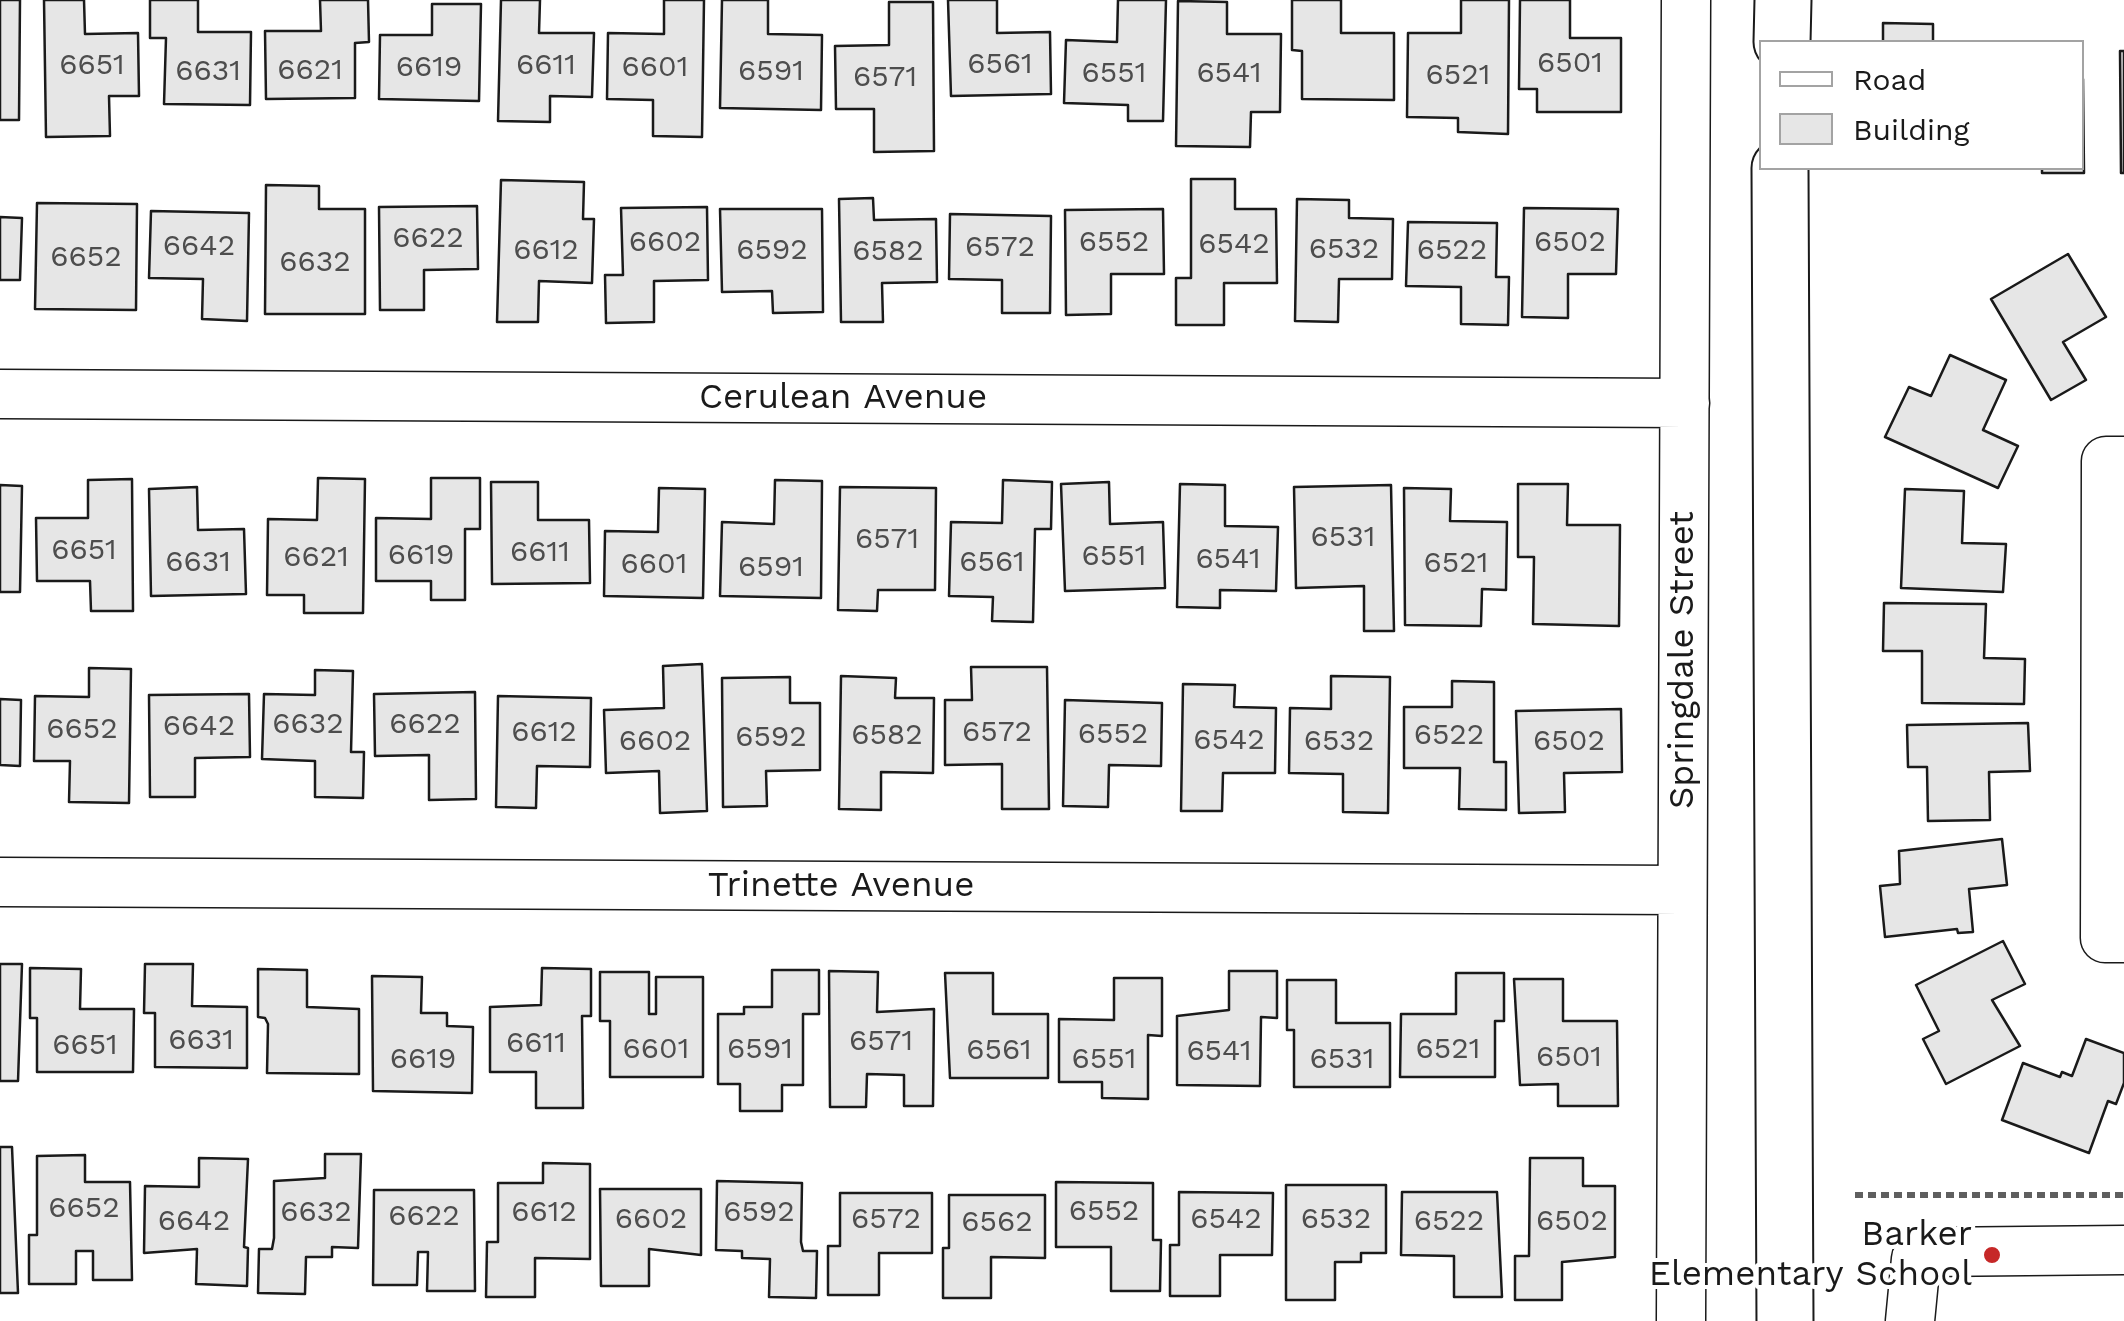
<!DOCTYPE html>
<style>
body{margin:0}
#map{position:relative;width:2124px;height:1321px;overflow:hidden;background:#fff;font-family:"Work Sans",sans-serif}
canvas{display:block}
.legend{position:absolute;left:1759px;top:40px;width:325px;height:130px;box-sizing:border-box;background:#fff;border:2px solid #a3a3a3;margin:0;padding:12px 18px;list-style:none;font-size:30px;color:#1a1a1a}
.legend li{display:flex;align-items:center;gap:20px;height:50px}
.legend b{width:50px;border:2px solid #a3a3a3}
</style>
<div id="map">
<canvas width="2124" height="1321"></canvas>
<ul class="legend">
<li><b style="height:12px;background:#fff"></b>Road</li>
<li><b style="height:28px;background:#e6e6e6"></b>Building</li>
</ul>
</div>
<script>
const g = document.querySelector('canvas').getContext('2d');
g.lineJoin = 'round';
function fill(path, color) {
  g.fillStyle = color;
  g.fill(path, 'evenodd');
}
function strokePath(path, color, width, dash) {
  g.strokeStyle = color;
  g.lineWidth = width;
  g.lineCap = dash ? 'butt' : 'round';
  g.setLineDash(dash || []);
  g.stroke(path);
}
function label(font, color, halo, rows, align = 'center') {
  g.font = font + ' "Work Sans",sans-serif';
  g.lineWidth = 8;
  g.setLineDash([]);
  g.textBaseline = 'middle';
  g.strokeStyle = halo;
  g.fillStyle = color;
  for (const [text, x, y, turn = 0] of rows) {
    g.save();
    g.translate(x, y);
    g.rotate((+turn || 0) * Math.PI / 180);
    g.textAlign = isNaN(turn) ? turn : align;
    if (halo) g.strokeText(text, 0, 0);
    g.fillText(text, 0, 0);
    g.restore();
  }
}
const building = new Path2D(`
 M0 0H20L19 120H0Z
 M44 0H84L85 34 138 33 139 96H109L110 136 46 137Z
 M150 0H198V32H251L250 105 164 104 166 38H150Z
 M320 0H368L369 42 355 43V98L266 99 265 31H321Z
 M501 0H540L539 33H594L592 97 550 96V122L498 121Z
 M664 0H704L702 137 653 136V100L607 99 608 33 664 34Z
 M722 0H768V34L822 35 821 110 720 108Z
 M948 0H997V33L1050 32 1051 94 951 96Z
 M1118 0H1166L1163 121H1128V105L1064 103 1066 40 1117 42Z
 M1292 0H1341V33H1394V100L1302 99V51L1292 50Z
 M1461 0H1509L1508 134 1458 132V118L1407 117 1408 33H1461Z
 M1520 0H1570V38H1621V112H1537V89H1519Z
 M1178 1 1227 2V34H1281L1280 112H1251L1250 147 1176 146Z
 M889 2H933L934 151 874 152V109H836L835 46 889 45Z
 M432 4H481L479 101 379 99 380 35H432Z
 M1883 23 1933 24V42H1883Z
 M2120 51H2124V173H2121Z
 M2083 79 2084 173H2042V168H2082Z
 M1191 179H1235V209H1276L1277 283H1224V325H1176V278H1191Z
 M501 180 584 182 583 219H594L592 283 539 281 538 322H497Z
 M266 185 319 186V209H365V314H265Z
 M873 198 874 220 936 219 937 282 882 283 883 322H841L839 199Z
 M1297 199 1349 200V218L1393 219 1392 279H1339L1338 322 1295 321Z
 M37 203 137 204 136 310 35 309Z
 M477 206 478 269 424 270V310H380L379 207Z
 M707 207 708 280 654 281V322L606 323 605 275H623L621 208Z
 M1524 208 1618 209 1616 274H1568V318L1522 317Z
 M720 209H822L823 312 773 313 772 291 722 292Z
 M1163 209 1164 274H1111V314L1066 315 1065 210Z
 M151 211 249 213 247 321 202 319 203 279 149 278Z
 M950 214 1051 216 1050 313H1002V280L949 279Z
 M0 217 22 218 20 280H0Z
 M1408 222 1497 223 1496 277H1509L1508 325 1461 324V287L1406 286Z
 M2068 254 2106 317 2063 342 2086 380 2051 400 1991 299Z
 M1950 355 2006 380 1983 430 2018 446 1998 488 1885 437 1909 387 1931 396Z
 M318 478 365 479 363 613H304V595H267L268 519 317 520Z
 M431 478H480V529H465V600H431V581H376V518L431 519Z
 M132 479 133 611H91L90 581H37L36 518H88V480Z
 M775 480 822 481 821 598 720 596 722 522 774 524Z
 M1003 480 1052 482 1051 529H1035L1033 622 992 621 993 597 949 596 951 522 1002 523Z
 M491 482H538V520H589L590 583 492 584Z
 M1109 482 1110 524 1163 522 1165 588 1065 591 1061 484Z
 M1180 484 1225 485V526L1278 527 1276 591 1220 590V608L1177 607Z
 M1518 484H1568L1567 525H1620L1619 626 1533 624 1534 557H1518Z
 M0 485 22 486 20 592H0Z
 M1391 485 1394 631H1364V586L1296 588 1294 487Z
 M197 487 198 530 244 529 246 594 151 596 149 489Z
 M840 487 936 488 935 590H878L877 611 838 610Z
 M659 488 705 489 703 598 604 596 605 531 658 532Z
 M1404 488 1451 489 1450 521 1507 522 1506 590 1482 589 1481 626 1405 625Z
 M1905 489 1964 491 1962 543 2006 544 2003 592 1901 588Z
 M1884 603 1986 604 1984 658 2025 659 2024 704 1922 703V651H1883Z
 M702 664 707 811 660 813 659 771 606 773 604 710 664 708 663 666Z
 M971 667H1047L1049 809H1002V764L945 765V700H972Z
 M89 668 131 669 129 803 69 802 70 761H34L35 696 89 697Z
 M315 670 353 671 351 752H364L363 798 315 797V761L262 759 264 694 315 695Z
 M841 676 896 678 895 698H934L933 773 881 772V810L839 809Z
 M1331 676 1390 677 1388 813 1343 812V774L1289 773 1290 708 1331 709Z
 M790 677V703H820V770L766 771 767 806 723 807 722 678Z
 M1452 681 1494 682V762H1506V810L1459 809 1460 768H1404V707H1452Z
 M1183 684 1235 685 1234 707 1276 708 1275 773H1223L1222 811H1181Z
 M475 692 476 799 429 800V755L375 756 374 694Z
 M249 694 250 757 195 758V797H150L149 695Z
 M498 696 591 698 590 767 537 766 536 808 496 807Z
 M0 699 21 700 20 766 0 765Z
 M1065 700 1162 703 1161 766 1109 765 1108 807 1063 806Z
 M1621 709 1622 772 1564 773 1565 812 1519 813 1516 711Z
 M2028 723 2030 771 1989 772 1990 820 1928 821 1927 767H1908L1907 725Z
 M2002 839 2007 885 1969 889 1973 932 1958 933 1957 929 1885 937 1880 886 1900 884 1899 851Z
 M2003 941 2025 984 1992 1000 2020 1046 1946 1084 1923 1039 1939 1031 1916 985Z
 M0 964H22L18 1081H0Z
 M145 964H193L192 1006 247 1007V1068L155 1067V1013H144Z
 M30 968 81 969 80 1009H134L133 1072H37V1018H30Z
 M542 968 591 969V1016H582L583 1108H536V1072H490V1007L541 1005Z
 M258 969 307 970V1007L359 1009V1074L267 1073 268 1024 265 1018 258 1017Z
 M772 970H819V1014H803V1085H782V1111H740V1084H718V1014H744V1007H772Z
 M829 971 878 972 877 1012 934 1009 933 1106H904V1075L867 1074 866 1107H830Z
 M1229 971H1277V1018L1261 1017 1260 1086 1177 1085V1016L1229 1010Z
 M600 972H649V1014H656V977H703V1077H610V1021H600Z
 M945 973H993V1014H1048V1078H950Z
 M1456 973H1504V1021H1495V1077H1400L1401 1014H1456Z
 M372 976 422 977 421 1013H447V1026L473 1027 472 1093 373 1091Z
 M1114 978H1162V1036L1148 1035V1099L1102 1098V1082H1059V1019L1114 1020Z
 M1514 979H1563V1021H1617L1618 1106H1558V1084L1520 1085Z
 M1287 980H1336V1023H1390V1087H1294V1030H1287Z
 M2086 1039 2124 1053V1083L2116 1104 2108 1101 2089 1153 2002 1120 2023 1063 2060 1077 2062 1072 2072 1076Z
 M0 1147H12L18 1293H0Z
 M325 1154H361L358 1248 332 1247V1257H306L305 1294 258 1293 259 1249H272L274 1238V1181L325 1178Z
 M85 1155V1182H130L132 1280H93V1251H76V1284H29V1235H37V1156Z
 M199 1158 248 1159 244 1247 248 1248 247 1286 196 1284 197 1249 144 1253 145 1186 199 1187Z
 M1530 1158H1583V1186H1615V1257L1562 1262V1300H1515V1256H1529Z
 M543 1163 590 1164V1259L535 1258V1297H486L487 1242H498V1183H543Z
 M717 1181 802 1183 801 1242 803 1251H817L816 1298 769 1297 770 1259 742 1258V1251L716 1250Z
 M1056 1182 1153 1183V1240H1161L1160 1291H1111V1247H1056Z
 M1286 1185H1386V1253H1361V1262H1335V1300H1286Z
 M600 1189H701V1255L649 1249V1286H601Z
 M374 1190H474L475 1291H427L428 1252H418L417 1285H373Z
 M1179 1192 1273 1193 1272 1255H1220V1296H1170V1245H1179Z
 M1402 1192H1497L1502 1297H1454V1256L1401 1255Z
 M840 1193H932V1253H879V1295H828V1246H840Z
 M949 1195H1045V1258L991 1257V1298H943V1248H949Z`);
fill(building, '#e6e6e6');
strokePath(building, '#1a1a1a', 2.5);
const minor = new Path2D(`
 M0 394 1685 403
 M2124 461H2106L2105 938H2124
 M0 882 1682 890
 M1681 1321 1686 0
 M1910 1321 1916 1259 1929 1252 2124 1250`);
const major = new Path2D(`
 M1782 42 1783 0
 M1780 168 1785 1321`);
strokePath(minor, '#1a1a1a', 51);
strokePath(major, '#1a1a1a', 59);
strokePath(new Path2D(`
 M1855 1195H2124`), '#5f5f5f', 6, [8, 5]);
strokePath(minor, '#fff', 48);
strokePath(major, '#fff', 55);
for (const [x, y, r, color] of [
 [1992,1255,10,"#c62828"]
]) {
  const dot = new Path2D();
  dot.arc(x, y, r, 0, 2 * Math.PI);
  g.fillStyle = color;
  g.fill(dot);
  strokePath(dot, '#fff', 4);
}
label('30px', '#4d4d4d', null, [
 ["6501",1570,63],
 ["6561",1000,64],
 ["6651",92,65],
 ["6611",546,65],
 ["6619",429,67],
 ["6601",655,67],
 ["6621",310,70],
 ["6631",208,71],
 ["6591",771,71],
 ["6551",1114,73],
 ["6541",1229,73],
 ["6521",1458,75],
 ["6571",885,77],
 ["6622",428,238],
 ["6602",665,242],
 ["6552",1114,242],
 ["6502",1570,242],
 ["6542",1234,244],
 ["6642",199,246],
 ["6572",1000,247],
 ["6532",1344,249],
 ["6612",546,250],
 ["6592",772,250],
 ["6522",1452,250],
 ["6582",888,251],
 ["6652",86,257],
 ["6632",315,262],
 ["6531",1343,537],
 ["6571",887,539],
 ["6651",84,550],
 ["6611",540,552],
 ["6619",421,555],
 ["6551",1114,556],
 ["6621",316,557],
 ["6541",1228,559],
 ["6631",198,562],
 ["6561",992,562],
 ["6521",1456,563],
 ["6601",654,564],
 ["6591",771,567],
 ["6632",308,724],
 ["6622",425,724],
 ["6642",199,726],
 ["6652",82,729],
 ["6612",544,732],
 ["6572",997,732],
 ["6552",1113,734],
 ["6582",887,735],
 ["6522",1449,735],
 ["6592",771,737],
 ["6542",1229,740],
 ["6602",655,741],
 ["6532",1339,741],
 ["6502",1569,741],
 ["6631",201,1040],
 ["6571",881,1041],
 ["6611",536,1043],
 ["6651",85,1045],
 ["6601",656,1049],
 ["6591",760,1049],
 ["6521",1448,1049],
 ["6561",999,1050],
 ["6541",1219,1051],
 ["6501",1569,1057],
 ["6619",423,1059],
 ["6551",1104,1059],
 ["6531",1342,1059],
 ["6652",84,1208],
 ["6552",1104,1211],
 ["6632",316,1212],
 ["6612",544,1212],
 ["6592",759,1212],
 ["6622",424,1216],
 ["6602",651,1219],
 ["6572",886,1219],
 ["6542",1226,1219],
 ["6532",1336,1219],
 ["6642",194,1221],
 ["6522",1449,1221],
 ["6502",1572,1221],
 ["6562",997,1222]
]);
label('35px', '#1a1a1a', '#fff', [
 ["Cerulean Avenue",843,398],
 ["Springdale Street",1683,660,-90],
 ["Trinette Avenue",841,886]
]);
label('35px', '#1a1a1a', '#fff', [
 ["Barker",1972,1235],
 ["Elementary School",1972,1275]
], 'right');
</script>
